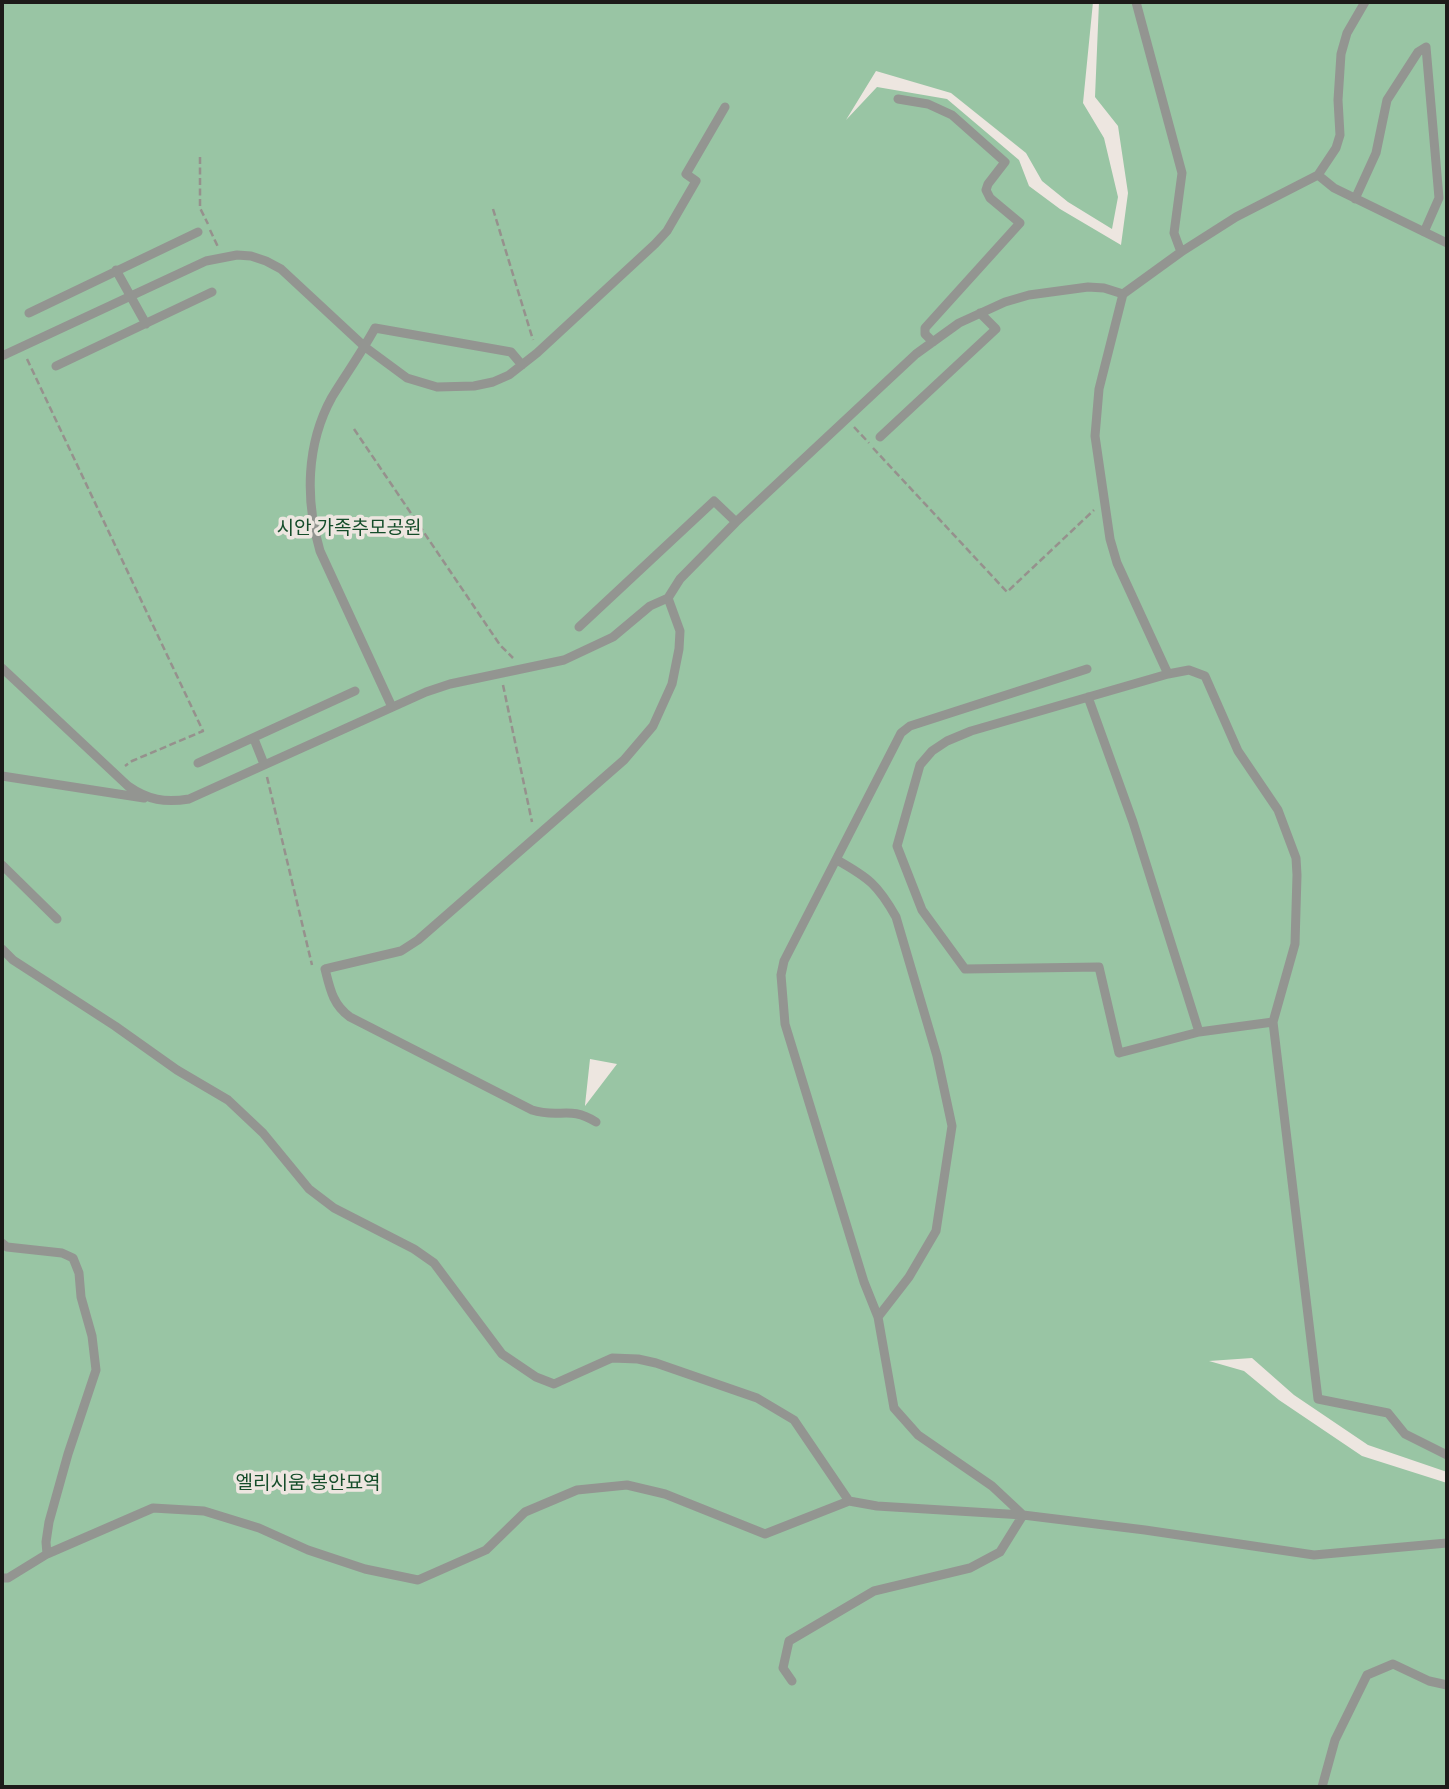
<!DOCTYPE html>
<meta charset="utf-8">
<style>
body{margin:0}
#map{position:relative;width:1449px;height:1789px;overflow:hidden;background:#ede6e0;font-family:Montserrat,sans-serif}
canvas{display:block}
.frame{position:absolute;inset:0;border:4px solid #1d1b19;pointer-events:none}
</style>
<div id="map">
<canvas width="1449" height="1789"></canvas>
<div class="frame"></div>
</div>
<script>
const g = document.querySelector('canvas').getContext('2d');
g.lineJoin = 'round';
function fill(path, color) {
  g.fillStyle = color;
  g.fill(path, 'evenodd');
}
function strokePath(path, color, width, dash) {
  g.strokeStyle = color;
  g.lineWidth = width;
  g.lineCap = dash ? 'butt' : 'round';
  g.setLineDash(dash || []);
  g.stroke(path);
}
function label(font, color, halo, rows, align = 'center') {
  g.font = font + ' Montserrat,"Noto Sans KR",sans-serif';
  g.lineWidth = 7;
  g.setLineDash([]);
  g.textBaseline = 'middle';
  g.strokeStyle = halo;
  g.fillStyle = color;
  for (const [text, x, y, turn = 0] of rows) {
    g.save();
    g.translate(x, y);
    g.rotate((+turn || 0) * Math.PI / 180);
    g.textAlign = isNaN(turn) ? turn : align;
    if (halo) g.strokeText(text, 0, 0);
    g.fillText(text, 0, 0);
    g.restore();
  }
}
fill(new Path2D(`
 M2 2H1093L1083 103 1104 138 1118 197 1112 229 1068 202 1042 181 1026 153 951 93 876 71 846 120 877 87 947 99 1019 160 1029 186 1060 209 1121 245 1128 193 1118 126 1095 97 1099 2H1447V1472L1368 1445 1294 1395 1252 1358 1209 1361 1244 1371 1279 1400 1362 1456 1447 1483V1787H2ZM590 1059 617 1064 585 1106V1105Z`), '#99c5a4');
strokePath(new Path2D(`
 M200 157V208L208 224
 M493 209 533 340
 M210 230 218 247
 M27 359 203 731 132 761 125 766
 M854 427 869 443
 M354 429 500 645 513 658
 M873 448 1007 592 1094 510
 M503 685 532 822
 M267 777 312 965`), '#96918d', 2.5, [7, 3.5]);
strokePath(new Path2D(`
 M1136 2 1182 173 1174 233 1181 252
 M898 99 928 104 952 115 1005 162 988 184 986 190 990 198 1020 223 925 328V334L933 342
 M1318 175 1334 188 1447 243
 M1355 199 1376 153 1387 100 1418 52 1426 47 1439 198 1424 232
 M116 270 146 324
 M29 313 198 232
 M2 356 206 261 237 255 251 256 266 261 281 269 365 347 407 378 437 387 474 386 493 382 509 375 537 353 655 244 667 231 696 181 686 174 725 107
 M56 366 212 292
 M880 437 996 329 980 313
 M579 627 714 501 736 522
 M2 668 128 786C148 800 165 803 189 799L426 692 450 684 564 660 613 637 650 606 668 598 680 579 736 522 916 354 959 323 1005 302 1029 295 1088 287 1104 288 1123 294
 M1168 674 1117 563 1110 539 1095 436 1099 389 1123 294 1181 252 1236 217 1318 175 1336 148 1340 135 1338 100 1341 54 1347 33 1365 2
 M1088 697 1133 822 1199 1032
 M392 707 320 551C305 500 306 444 332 397 346 374 362 352 375 328L511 352 522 365
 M254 739 264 764
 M198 763 355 691
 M2 776 144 798
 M837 860C869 878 878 885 896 917L937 1056 952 1126 936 1231 909 1277 878 1317
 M2 865 57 919
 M2 949 13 960 115 1026 177 1070 228 1100 263 1133 309 1189 334 1208 414 1249 434 1263 502 1354 536 1377 554 1384 612 1358 638 1359 656 1363 757 1398 794 1420 849 1501 877 1506 1023 1515 1145 1530 1314 1555 1447 1543
 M1273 1022 1295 944 1297 875 1296 858 1278 810 1238 751 1205 676 1189 670 1168 674 971 731 947 741 932 751 920 765 897 846 922 910 965 969 1099 967 1119 1053 1199 1032 1273 1022 1318 1399 1388 1413 1405 1434 1447 1455
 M596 1122C569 1105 560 1119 532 1110L350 1017C333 1005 330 989 325 969L401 951 418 940 624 760 653 726 672 684 679 649 680 631 668 598
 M2 1243 7 1247 62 1253 73 1258 79 1273 81 1297 92 1336 96 1370 68 1454 49 1522 46 1542 47 1554
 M2 1578H8L47 1554 153 1508 204 1511 259 1528 308 1550 365 1569 418 1580 486 1550 525 1512 577 1490 627 1485 665 1494 765 1534 849 1501
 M792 1681 783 1668 789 1641 874 1591 970 1568 1000 1552 1023 1515 992 1486 918 1435 894 1408 878 1317 864 1282 785 1024 781 975 784 961 901 733 910 726 1087 669
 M1322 1787 1335 1740 1367 1675 1393 1664 1429 1681 1447 1685`), '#939591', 9);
label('19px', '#154d2a', '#ede6e0', [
 ["시안 가족추모공원",349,528],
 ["엘리시움 봉안묘역",308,1483]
]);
</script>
